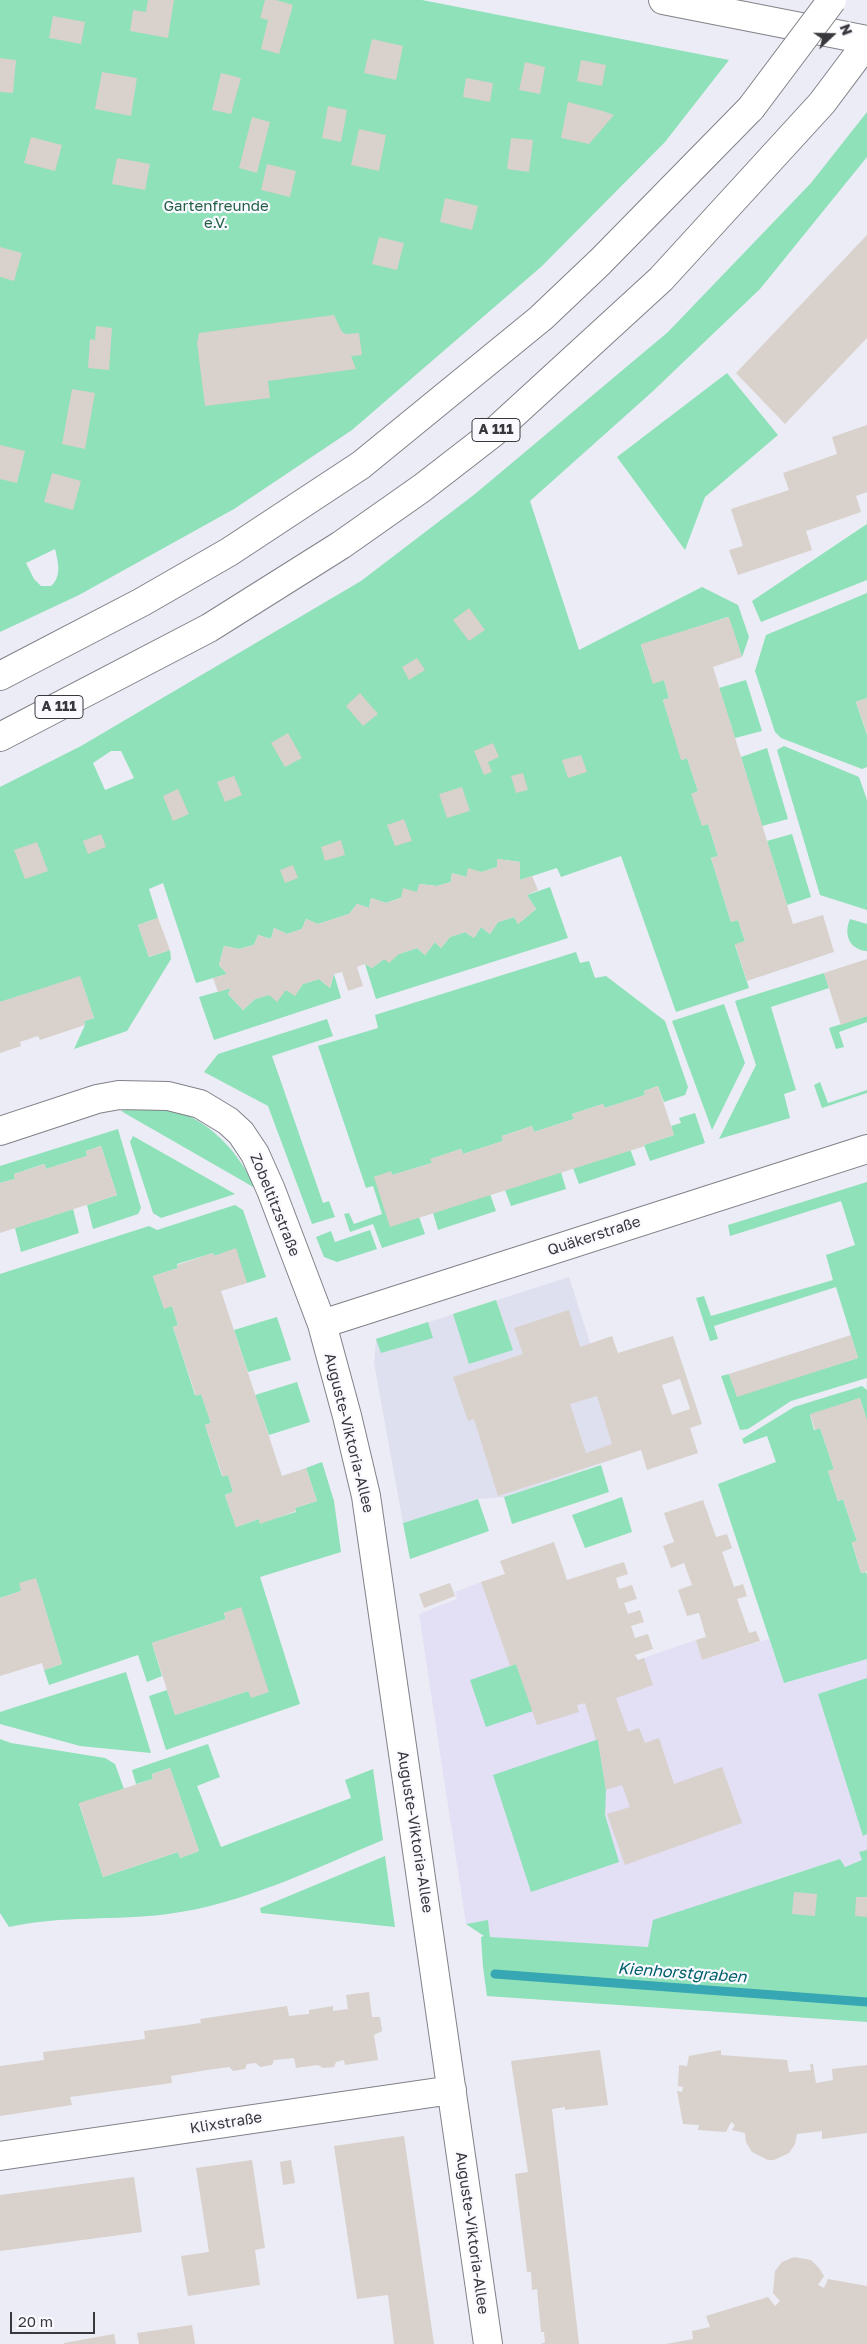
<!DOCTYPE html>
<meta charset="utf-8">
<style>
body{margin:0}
#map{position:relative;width:867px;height:2344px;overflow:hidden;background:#ebecf5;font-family:"Golos Text",sans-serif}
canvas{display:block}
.north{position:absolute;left:807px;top:10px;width:50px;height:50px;-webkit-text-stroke:4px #f9f9ff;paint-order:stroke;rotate:69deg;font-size:14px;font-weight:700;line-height:20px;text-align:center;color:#39393d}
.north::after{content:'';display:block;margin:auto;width:18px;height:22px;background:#39393d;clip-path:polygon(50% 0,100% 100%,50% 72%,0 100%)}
.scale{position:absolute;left:10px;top:2312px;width:85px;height:22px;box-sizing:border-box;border:2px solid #39393d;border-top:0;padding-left:6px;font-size:15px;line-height:18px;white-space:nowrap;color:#39393d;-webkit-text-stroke:4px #f9f9ff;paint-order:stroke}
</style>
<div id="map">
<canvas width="867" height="2344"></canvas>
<div class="north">N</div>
<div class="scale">20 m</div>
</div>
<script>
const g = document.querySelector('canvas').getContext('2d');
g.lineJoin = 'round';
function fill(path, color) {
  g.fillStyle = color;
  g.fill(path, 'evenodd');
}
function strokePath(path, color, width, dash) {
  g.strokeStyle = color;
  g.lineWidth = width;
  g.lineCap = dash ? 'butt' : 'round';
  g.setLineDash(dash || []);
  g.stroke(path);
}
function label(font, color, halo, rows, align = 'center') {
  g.font = font + ' "Golos Text",sans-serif';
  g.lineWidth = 4.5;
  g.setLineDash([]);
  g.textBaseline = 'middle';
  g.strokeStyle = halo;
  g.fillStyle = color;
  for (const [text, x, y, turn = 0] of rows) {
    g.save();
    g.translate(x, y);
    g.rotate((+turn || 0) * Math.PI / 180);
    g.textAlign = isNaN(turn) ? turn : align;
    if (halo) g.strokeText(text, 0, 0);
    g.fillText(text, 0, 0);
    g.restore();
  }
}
fill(new Path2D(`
 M569 1277 626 1455 504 1497 478 1499 403 1523 374 1363 376 1339Z`), '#dfe0ef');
fill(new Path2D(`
 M481 1582 510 1666 516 1664 638 1660 696 1640 702 1660 769 1639 784 1683 867 1659V1859L844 1867 840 1859 773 1880 648 1948 490 1937 488 1920 466 1924 419 1614 457 1599 455 1592Z`), '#e3dff5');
fill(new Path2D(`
 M0 0H422L729 60 665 142 542 266 352 430 234 509 79 595 0 632ZM55 549C58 561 62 577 51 586H41L34 579 26 563Z
 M867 112V157L760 289 652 392 530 501 579 650 702 587 738 605 749 637 742 657 728 617 641 645 653 683 664 680 669 698 663 700 682 760 687 758 698 791 692 794 702 825 708 824 718 856 711 858 731 922 738 920 745 941 735 945 749 988 676 1012 621 856 561 877 557 868 520 880V862L497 859V867L466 877 452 873 451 882 437 886 420 884 417 892 386 903 371 898 369 908 357 904 349 914 318 924 306 919 302 929 287 934 274 928 271 939 258 935 254 945 239 949 224 946 219 965 227 974 196 983 163 883 149 889 158 918 138 925 149 957 170 950 171 959 127 1031 74 1049 85 1025 84 1021 94 1018 80 977 0 1002V787L81 746 361 581 475 494 668 332 811 183ZM111 751H121L134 778 105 790 93 763Z
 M727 373 778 435 705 497 685 550 617 457Z
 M867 524V580L761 622 752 601Z
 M867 593V698L856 702 867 735V767L862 769 781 738 775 732 755 671 766 635Z
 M746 680 762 731 735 738 719 688Z
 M784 746 859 777 867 800V910L820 895 777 750Z
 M767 748 788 819 762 826 741 757Z
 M792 834 811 897 787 905 767 841Z
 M550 887 568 938 376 999 365 964 372 968 384 959 417 948 425 955 435 942 441 948 450 937 465 932 474 938 481 927 490 934 498 922 514 917 518 924 536 909 527 895Z
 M850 919 867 924V951C850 950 843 935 850 919Z
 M576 952 580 963 589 961 595 978 606 976 665 1021 688 1087 685 1095 664 1102 658 1086 644 1091 645 1095 605 1108 603 1104 572 1114 574 1119 534 1132 532 1126 502 1136 503 1141 463 1154 461 1149 431 1159 432 1163 392 1175 391 1172 374 1177 419 1217 425 1234 382 1248 373 1224 350 1232 344 1214 349 1213 354 1224 382 1214 373 1186 366 1188 318 1046 378 1028 375 1015Z
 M824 973 829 988 771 1007 796 1090 784 1094 790 1118 719 1139 756 1065 735 1001Z
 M334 974 341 998 214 1040 199 997 231 988 228 994 243 1010 255 999 286 990 295 995 303 984 319 979 330 988Z
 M724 1004 745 1063 712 1130 672 1021Z
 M867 1016V1022L839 1032 844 1047 836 1049 829 1028Z
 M327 1019 333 1036 272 1056 323 1203 329 1201 335 1217 312 1224 268 1106 204 1072 218 1054Z
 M820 1082 828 1103 867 1090V1093L822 1108 814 1085Z
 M139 1108C152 1108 166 1108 178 1112 213 1123 241 1156 255 1188L121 1111Z
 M695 1113 705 1143 650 1161 644 1145 674 1135 671 1126 681 1123 679 1118Z
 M118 1129 141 1208 138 1214 93 1229 87 1205 117 1195 101 1146 86 1151 87 1156 46 1169 44 1164 14 1174 15 1179 0 1183V1166Z
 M133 1136 235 1194 161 1218 153 1213 130 1142Z
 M630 1149 636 1165 579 1184 573 1168Z
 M561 1172 566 1189 511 1206 505 1190Z
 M867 1182V1378L791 1401 748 1429 740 1430 721 1376 729 1374 737 1396 858 1358 836 1287 714 1326 718 1339 710 1341 696 1298 704 1296 711 1316 833 1280 826 1255 855 1245 841 1201 730 1236 728 1225Z
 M490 1194 496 1211 438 1230 433 1213Z
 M235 1205 243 1210 266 1277 247 1283 235 1249 214 1256 213 1253 177 1264 178 1268 153 1276 164 1308 172 1306 178 1325 173 1327 195 1395 201 1394 211 1423 205 1425 222 1476 228 1475 233 1492 225 1495 236 1527 259 1519 260 1523 296 1512 295 1508 317 1501 306 1468 322 1462 334 1501 341 1552 260 1577 300 1704 166 1750 149 1696 167 1690 175 1715 248 1691 241 1608 224 1613 226 1619 152 1643 162 1676 147 1682 138 1655 49 1685 44 1670 62 1664 36 1579 21 1591 0 1598V1274L149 1226 157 1230Z
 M73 1209 79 1233 21 1252 15 1228Z
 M370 1230 377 1249 337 1262 324 1257 316 1237 331 1231 335 1242Z
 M496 1300 513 1350 469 1364 453 1314Z
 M277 1317 291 1360 248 1372 234 1330Z
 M428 1322 433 1338 381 1353 376 1339Z
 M297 1382 310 1422 269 1435 255 1395Z
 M862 1386 867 1390V1421L860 1398 810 1415 814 1430 820 1428 834 1469 828 1471 838 1501 843 1499 857 1541 852 1543 861 1573 866 1572 867 1575V1659L784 1683 718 1484 776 1462 767 1436 744 1444 742 1439 794 1407Z
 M601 1465 609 1492 512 1524 504 1497Z
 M622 1497 632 1532 585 1548 572 1515Z
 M478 1499 489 1531 410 1559 403 1523Z
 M516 1664 533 1711 486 1727 470 1680Z
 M126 1672 151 1753 80 1746 0 1724V1712Z
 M867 1678V1834L863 1836 818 1694Z
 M0 1739 11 1743 105 1758 115 1764 124 1789 79 1804 103 1877 178 1852 180 1858 199 1851 170 1768 152 1774 153 1779 136 1784 132 1770 208 1744 220 1777 197 1786 221 1847 351 1798 345 1780 373 1769 383 1840C313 1869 244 1904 168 1914 115 1921 62 1915 9 1927L0 1913Z
 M596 1740H598L606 1790 605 1815 619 1862 531 1892 493 1775Z
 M867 1850V2022L487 1996 483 1967 481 1937 484 1936 466 1924 488 1920 490 1937 648 1947 653 1920 840 1859 845 1867 862 1860 859 1852Z
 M385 1856 395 1927 261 1913 260 1908Z`), '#8ee1b8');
strokePath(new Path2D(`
 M495 1974 867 2002`), '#37a7b3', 9);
fill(new Path2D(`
 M148 0H174L168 38 130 31 133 10 146 12Z
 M265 0H276L293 5 279 54 261 49 268 20 260 18Z
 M53 16 85 22 81 44 49 38Z
 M372 39 403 46 396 80 364 73Z
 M0 58 16 60 13 93 0 92Z
 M581 60 606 65 602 86 577 81Z
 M525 62 545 67 540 94 519 90Z
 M102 72 137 78 131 116 95 109Z
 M221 73 241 78 231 114 212 110Z
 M466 78 493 83 490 102 463 97Z
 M568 102 603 111 614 115 589 144 561 138Z
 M328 106 347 110 341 142 322 138Z
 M252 117 270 122 257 173 239 168Z
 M359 129 386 135 379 171 351 165Z
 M31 137 62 145 55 171 24 163Z
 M511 138 533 140 529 172 507 169Z
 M117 158 150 164 145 190 112 184Z
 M267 164 296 171 290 197 261 190Z
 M445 198 478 206 472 230 440 222Z
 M867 235V338L785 424 736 373Z
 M379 237 404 243 397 270 372 264Z
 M0 247 22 253 14 281 0 277Z
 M334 315 342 332 346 334 359 333 362 355 351 356 356 369 268 381 270 398 205 406 197 343 199 333Z
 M96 326 112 328 109 370 88 368 90 339 95 340Z
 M72 389 95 393 85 449 62 444Z
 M867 425V492L856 496 861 512 806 531 812 550 738 575 729 550 743 546 731 509 789 490 783 473 837 454 832 437Z
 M0 445 25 451 17 483 0 479Z
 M52 473 81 481 73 510 44 502Z
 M469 608 485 630 469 641 453 620Z
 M729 617 742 657 713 667 787 905 793 924 823 915 834 952 747 981 735 944 745 941 738 920 731 922 711 858 718 856 708 824 702 826 691 794 698 791 687 758 681 760 663 700 669 698 664 680 653 684 641 644Z
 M417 658 425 670 409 680 402 667Z
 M360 693 378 714 363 726 346 706Z
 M867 698V734L856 702Z
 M288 733 302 758 285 767 271 743Z
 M493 743 499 757 488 762 492 772 484 775 474 751Z
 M581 755 587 772 568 778 562 760Z
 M523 773 528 790 516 793 511 776Z
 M234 776 242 795 225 802 217 782Z
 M462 787 470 811 447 818 439 794Z
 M178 789 189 814 173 821 163 796Z
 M404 819 412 841 395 846 387 825Z
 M101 834 106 847 88 854 83 841Z
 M341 840 345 855 325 861 321 847Z
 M37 842 48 871 25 879 14 850Z
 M497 859 520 862V880L532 876 538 890 527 895 536 909 518 924 514 917 498 922 490 934 481 927 474 938 465 932 450 937 441 948 435 942 425 955 417 948 399 954 389 963 384 959 372 968 365 964 357 967 363 986 348 991 342 972 334 974 330 988 319 979 303 984 295 996 286 990 277 1002 269 995 255 999 243 1010 228 994 231 988 218 992 213 978 227 974 219 965 224 946 239 949 254 945 258 935 271 939 274 928 287 934 302 929 306 919 318 924 349 914 357 904 369 908 371 898 386 903 401 898 403 888 417 892 419 884 437 886 451 882 452 873 466 877 468 868 482 872 497 867Z
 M293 865 298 878 285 883 280 870Z
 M158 918 170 950 149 957 138 925Z
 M867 959V1016L841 1025 824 973Z
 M80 976 94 1018 84 1021 85 1025 40 1040 38 1036 20 1042 21 1046 0 1053V1002Z
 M658 1086 674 1135 644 1145 645 1146 390 1227 374 1177 391 1171 392 1175 432 1163 430 1159 461 1149 463 1154 503 1141 502 1136 532 1126 534 1132 574 1119 572 1114 603 1104 605 1108 645 1095 644 1091Z
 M101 1146 117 1195 0 1233V1183L15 1179 14 1174 45 1164 46 1169 87 1156 86 1151Z
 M236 1248 247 1283 221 1291 282 1476 306 1468 317 1501 295 1508 296 1511 260 1524 259 1519 236 1527 225 1495 233 1492 228 1475 223 1477 205 1425 211 1423 201 1394 196 1396 173 1327 178 1325 172 1306 164 1309 153 1276 178 1268 177 1265 213 1253 214 1256Z
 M569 1310 580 1347 612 1336 618 1353 673 1336 702 1424 690 1428 698 1453 647 1470 641 1450 498 1496 474 1419 468 1421 453 1377 523 1354 514 1328ZM680 1379 690 1409 672 1415 662 1385ZM597 1396 612 1444 586 1453 570 1404Z
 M851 1335 858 1358 737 1397 729 1374Z
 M860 1398 867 1421V1571L861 1573 852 1542 857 1541 843 1499 838 1501 828 1471 834 1469 820 1428 815 1430 810 1414Z
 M703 1500 716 1537 727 1534 732 1548 722 1552 734 1587 743 1584 747 1596 737 1599 749 1633 756 1631 760 1641 702 1660 696 1640 706 1637 699 1613 687 1616 678 1590 692 1585 684 1563 671 1568 663 1546 674 1542 664 1513Z
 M554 1542 567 1580 624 1562 628 1574 616 1578 619 1589 632 1585 637 1599 624 1603 628 1614 640 1610 644 1622 631 1626 635 1638 648 1634 653 1649 635 1655 638 1660 644 1658 653 1685 616 1698 628 1732 639 1728 645 1743 659 1738 674 1784 722 1767 742 1823 625 1865 607 1814 630 1807 622 1785 606 1790 598 1740H596L585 1703 577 1705 579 1712 537 1725 516 1664 510 1666 481 1582 505 1574 500 1561Z
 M36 1578 62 1664 44 1670 42 1663 0 1676V1598L21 1591 19 1583Z
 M450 1583 455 1596 424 1608 419 1594Z
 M241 1607 269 1692 251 1698 248 1691 175 1715 152 1643 226 1619 224 1613Z
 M170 1768 199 1851 180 1858 178 1852 103 1877 79 1803 153 1779 152 1774Z
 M794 1892 817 1894 815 1916 792 1914Z
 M856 1897H867V1917L855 1916Z
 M369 1992 372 2017H380L382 2031 374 2035 378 2060 345 2065 344 2060 336 2062 334 2067 323 2068 318 2065 296 2068 294 2058 274 2060 272 2065 260 2067 256 2063 247 2064 245 2069 233 2071 229 2067 207 2070 171 2076 172 2083 70 2097 72 2105 0 2116V2066L44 2060 43 2052 145 2039 144 2031 201 2023 200 2019 287 2006 289 2016 309 2014V2010L333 2006V2011L348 2009 346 1995Z
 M600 2050 608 2105 565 2110V2107L552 2109 579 2344H541L545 2342 544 2332H541L537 2289 532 2290 531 2272H527L515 2174 528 2172 511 2061Z
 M721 2050V2055L787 2060 789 2072 811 2070 810 2064H813L816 2083 833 2080 832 2069 867 2065V2133L822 2139V2131L797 2134 795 2144 789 2153 774 2160H768L752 2152 746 2142 745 2133 732 2130 735 2125 731 2122 726 2132 698 2130 699 2125 683 2124 677 2091 682 2092 683 2087 678 2086 679 2065 687 2066 689 2056Z
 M404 2136 434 2344H394L388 2295 357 2299 334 2146Z
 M252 2160 265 2248 255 2250 260 2285 188 2296 181 2256 209 2252 196 2168Z
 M291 2160 295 2183 283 2185 280 2162Z
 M134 2177 142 2232 0 2251V2195Z
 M794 2257 811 2260 819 2268 824 2276 818 2285 824 2288 828 2279 867 2286V2344H666L693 2339 692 2331 710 2327 706 2316 768 2297 775 2306 780 2301 773 2293 775 2271 782 2262Z
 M192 2325 195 2344H139L137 2333Z
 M114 2334 116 2344H64V2343Z`), '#d9d1cb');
const minor = new Path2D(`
 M663 0 867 40
 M0 1131 97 1099 119 1095 168 1096 200 1104 228 1121 241 1133 255 1154 271 1190 322 1324 347 1416 366 1496 488 2344
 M322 1324 867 1149
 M0 2156 452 2090`);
const motorway = new Path2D(`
 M0 676 142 602 229 552 361 465 541 318 600 262 751 108
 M0 737 209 628 341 545 422 488 493 433 661 279 822 103 867 43`);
strokePath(minor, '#818189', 30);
strokePath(motorway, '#818189', 30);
strokePath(minor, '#fff', 28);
strokePath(motorway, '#fff', 28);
const motorwayBridge = new Path2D(`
 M751 108 832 0`);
strokePath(motorwayBridge, '#818189', 30, []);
strokePath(motorwayBridge, '#fff', 28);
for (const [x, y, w] of [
 [496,430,48],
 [59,707,48]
]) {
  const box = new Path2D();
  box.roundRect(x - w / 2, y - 11.5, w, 23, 4);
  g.fillStyle = '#f9f9ff';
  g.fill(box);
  strokePath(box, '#39393d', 1);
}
label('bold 14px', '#39393d', null, [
 ["A 111",496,430],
 ["A 111",59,707]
]);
label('15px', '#226045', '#f9f9ff', [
 ["Gartenfreunde",216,206],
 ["e.V.",216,223]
]);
label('15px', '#39393d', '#f9f9ff', [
 ["Zobeltitzstraße",275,1205,68],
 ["Quäkerstraße",594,1236,-18],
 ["Auguste-Viktoria-Allee",349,1433,76],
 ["Auguste-Viktoria-Allee",415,1832,81],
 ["Klixstraße",226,2123,-9],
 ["Auguste-Viktoria-Allee",472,2233,82]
]);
label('italic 16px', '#00616a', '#f9f9ff', [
 ["Kienhorstgraben",682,1973,4]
]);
</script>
